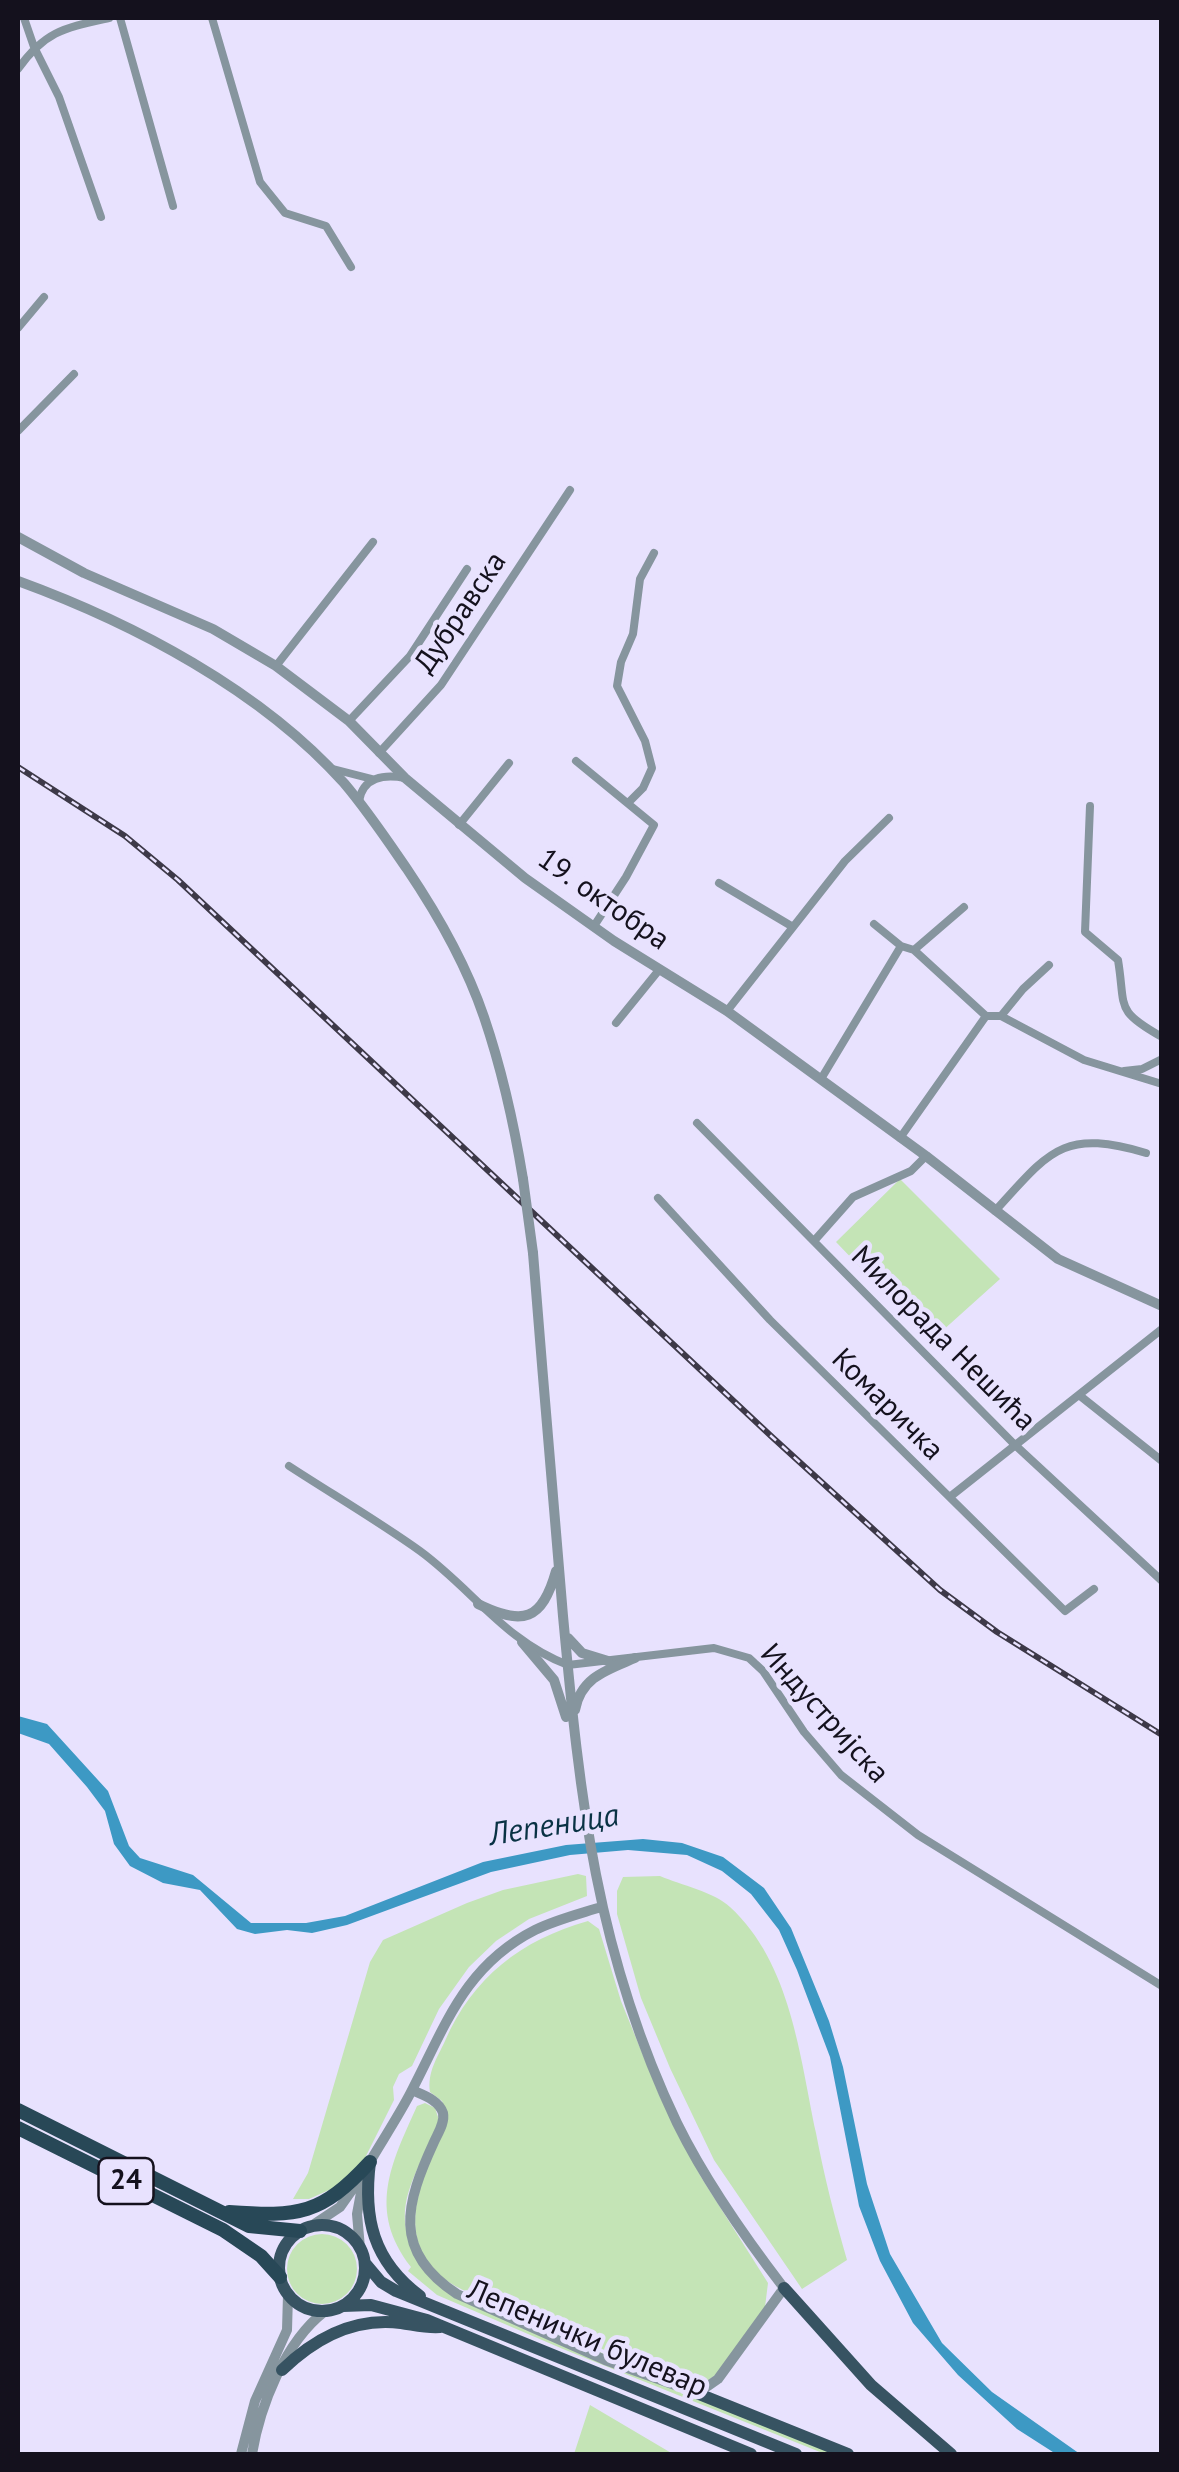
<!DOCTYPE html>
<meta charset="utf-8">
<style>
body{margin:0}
#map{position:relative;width:1179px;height:2472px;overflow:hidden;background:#e8e2fe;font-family:"PT Sans",sans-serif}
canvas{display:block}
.frame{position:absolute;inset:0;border:20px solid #14111d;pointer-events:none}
</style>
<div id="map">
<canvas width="1179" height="2472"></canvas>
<div class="frame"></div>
</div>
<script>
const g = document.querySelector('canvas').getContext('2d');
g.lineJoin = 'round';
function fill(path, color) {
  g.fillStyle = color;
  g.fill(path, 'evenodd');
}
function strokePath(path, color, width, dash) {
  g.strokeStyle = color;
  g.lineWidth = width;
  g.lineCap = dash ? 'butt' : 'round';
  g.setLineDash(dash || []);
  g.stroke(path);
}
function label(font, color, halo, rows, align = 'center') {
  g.font = font + ' "PT Sans",sans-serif';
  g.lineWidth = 9;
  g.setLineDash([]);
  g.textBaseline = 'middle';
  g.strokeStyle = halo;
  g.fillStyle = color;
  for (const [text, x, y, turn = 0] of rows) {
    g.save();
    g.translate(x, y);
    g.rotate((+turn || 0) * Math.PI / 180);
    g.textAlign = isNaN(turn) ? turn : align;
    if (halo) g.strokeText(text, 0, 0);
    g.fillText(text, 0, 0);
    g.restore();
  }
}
fill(new Path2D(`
 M900 1179 1000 1279 931 1341 836 1242Z
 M578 1874 586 1876 587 1896 529 1919 496 1941 469 1967 439 2009 412 2066 399 2074 393 2087 394 2100 363 2162 338 2186 309 2199H293L308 2173 370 1962 383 1940 467 1903 503 1890Z
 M660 1876C681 1885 714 1892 730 1907 791 1963 800 2057 816 2133 824 2176 835 2218 847 2260L802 2289 714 2160 670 2068 641 1998 617 1914V1891L623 1877Z
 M588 1921 599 1929 621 2001 660 2097 701 2177 768 2283 765 2307 717 2374 704 2383 687 2385 463 2290C383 2250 422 2178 448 2117L442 2101 430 2092C427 2073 437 2058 445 2041 473 1977 521 1940 588 1921Z
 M425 2103 435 2108 439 2120C413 2186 381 2214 432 2280L837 2454H825L563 2349 437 2295 408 2271 411 2267C367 2210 391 2164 417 2106Z
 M287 2269a35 35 0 1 1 70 0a35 35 0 1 1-70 0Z
 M590 2405 673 2454H574Z`), '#c4e4b6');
fill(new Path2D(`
 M18 1716 47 1724 108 1791 129 1846 140 1858 193 1875 251 1923H306L345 1916 483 1862 566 1845 643 1839 682 1843 723 1857 764 1888 791 1928 829 2021 843 2067 867 2184 890 2254 942 2343 992 2392 1080 2454H1056L1017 2429 958 2375 913 2323 880 2261 859 2206 830 2057 797 1970 779 1930 751 1894 722 1871 687 1855 628 1850 570 1855 491 1872 347 1925 312 1933 287 1930 255 1934 237 1929 200 1890 163 1883 130 1866 114 1844 105 1811 87 1787 49 1744 18 1733Z`), '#3d99c4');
strokePath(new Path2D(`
 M24 18 34 47 59 97 101 217
 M120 18 173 206
 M212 18 260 182 285 213 326 226 351 267
 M18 69C45 31 64 28 109 18
 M18 328 44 297
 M18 431 74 374
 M276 666 373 542
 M349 721 410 656 467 569
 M379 753 441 685 570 490
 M576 761 654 825 626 877 594 926
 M333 769 372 779
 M359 801C363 777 384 774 405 778
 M628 803 643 788 652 768 645 741 617 686 621 662 633 634 640 579 654 553
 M1090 806 1085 932 1118 960C1126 1008 1114 1010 1162 1037
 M459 825 509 763
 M719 883 793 927
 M874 924 901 946
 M914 950 986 1016
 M727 1011 845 861 889 818
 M1001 1016 1084 1060 1162 1084
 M616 1023 659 970
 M1124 1071 1142 1069 1162 1059
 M821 1079 901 946 914 950 964 907
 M697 1123 1014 1444 1162 1581
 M900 1138 986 1016H1001L1023 989 1049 965
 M658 1198 770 1320 1065 1611 1094 1589
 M995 1211C1049 1152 1062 1128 1146 1153
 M814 1241 853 1197 911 1171 926 1156
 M1079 1395 1162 1461
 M289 1466C332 1494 378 1521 420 1551 472 1589 506 1642 568 1665L714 1648 749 1658 763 1671 804 1732 841 1775 918 1835 1162 1986
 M951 1496 1162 1329`), '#86959e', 8);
strokePath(new Path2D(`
 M18 537 84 573 213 629 276 666 349 721 405 778 525 878 614 941 727 1011 926 1156 1058 1259 1162 1306
 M18 581C133 623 261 690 344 783 367 810 387 840 407 869 438 915 466 964 484 1017 502 1070 514 1124 523 1179
 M478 1604C523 1626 542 1621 556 1571
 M568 1638 582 1653 608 1661
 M522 1642 554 1680 566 1717
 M575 1710C581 1677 607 1670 635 1658
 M412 2090C423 2095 439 2100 443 2113 445 2123 438 2133 434 2142 406 2203 391 2251 457 2294L605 2360 689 2390 708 2386 718 2379 784 2288C744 2236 706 2182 677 2123 596 1953 580 1799 563 1616 552 1495 543 1374 533 1253
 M368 2165C382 2141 398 2117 411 2092 445 2027 464 1966 535 1930 555 1920 579 1914 601 1907
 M310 2227 340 2207 359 2180
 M360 2248 357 2214 363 2182
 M241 2454 255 2401 287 2330 288 2295
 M252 2454C260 2406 285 2342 324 2312`), '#86959e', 10);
strokePath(new Path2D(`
 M370 2162C363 2218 373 2261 420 2296
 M279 2268a43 43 0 1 1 86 0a43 43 0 1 1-86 0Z
 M365 2263 381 2282 396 2291 796 2454
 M784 2288 871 2385 951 2454
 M343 2306 371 2305 427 2320 751 2454
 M282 2370C315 2338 354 2317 401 2323 415 2325 426 2328 440 2327
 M689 2390 848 2454`), '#375362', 12);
strokePath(new Path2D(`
 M18 2110 249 2226 300 2231
 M18 2128 223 2230 261 2256 280 2277
 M229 2212C299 2217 321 2215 370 2162`), '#284857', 14);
const rail = new Path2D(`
 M18 767 125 836 178 880 771 1436 940 1590 997 1632 1162 1735`);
strokePath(rail, '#3d3948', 6);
strokePath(rail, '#e8e2fe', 2.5, [8]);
strokePath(new Path2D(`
 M523 1179 533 1253`), '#86959e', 10);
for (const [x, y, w] of [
 [126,2181,55]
]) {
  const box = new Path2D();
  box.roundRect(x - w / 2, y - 23, w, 46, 8);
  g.fillStyle = '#e8e2fe';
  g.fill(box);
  strokePath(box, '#14111d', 2.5);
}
label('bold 28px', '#14111d', null, [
 ["24",126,2181]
]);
label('30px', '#14111d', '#e8e2fe', [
 ["Дубравска",461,613,-56],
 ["19. октобра",603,900,35],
 ["Милорада Нешића",943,1339,45],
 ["Комаричка",887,1405,45],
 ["Индустријска",824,1714,48],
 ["Лепенички булевар",587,2339,23]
]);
label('italic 32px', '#093244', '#e8e2fe', [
 ["Лепеница",554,1826,-9]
]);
</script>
